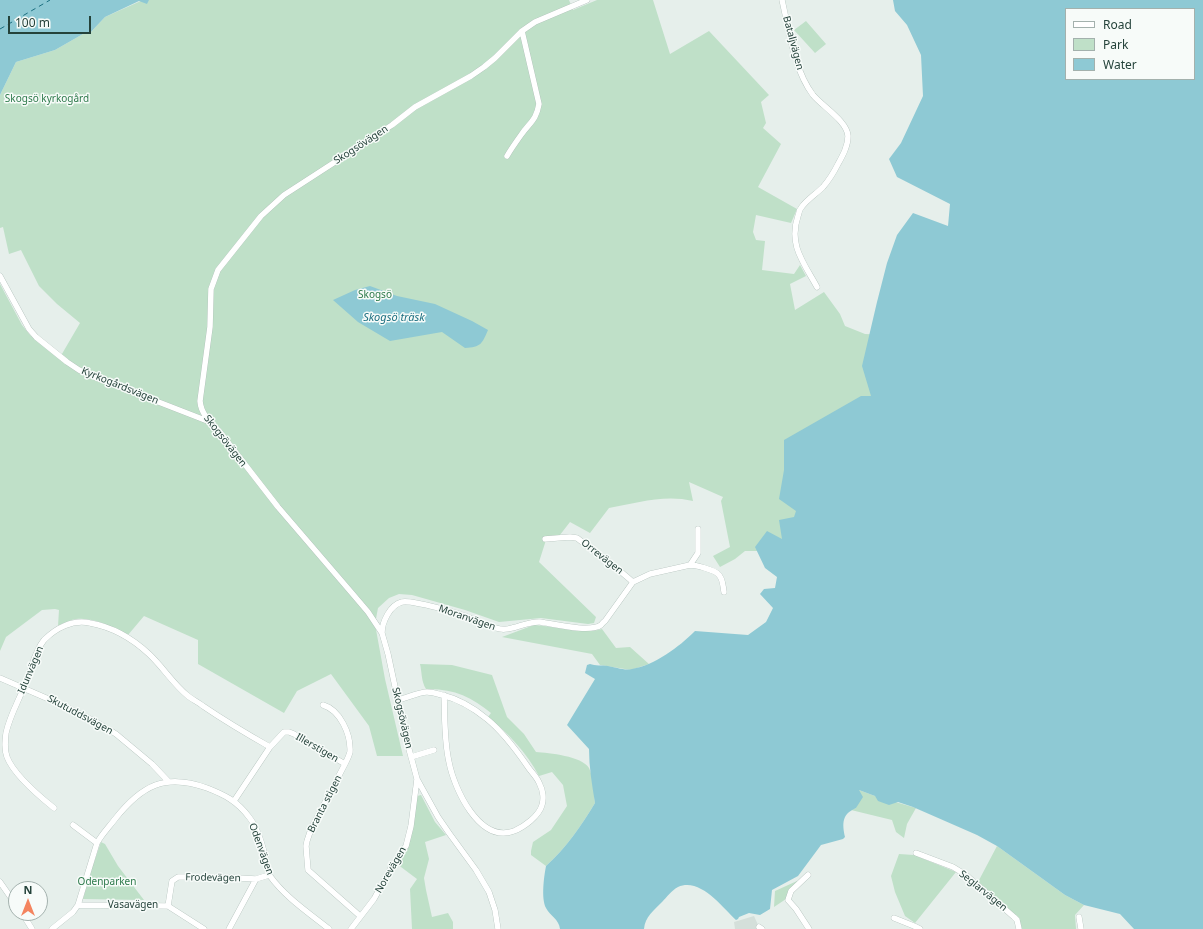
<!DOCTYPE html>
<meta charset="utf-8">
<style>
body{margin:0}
#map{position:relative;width:1203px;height:929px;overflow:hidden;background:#e6efeb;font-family:"Noto Sans",sans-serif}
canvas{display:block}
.legend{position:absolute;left:1065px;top:8px;width:130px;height:72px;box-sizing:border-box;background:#f7fbf9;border:1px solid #a3b1ad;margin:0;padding:5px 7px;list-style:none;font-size:12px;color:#24423a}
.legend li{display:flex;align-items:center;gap:8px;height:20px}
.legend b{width:20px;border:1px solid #a3b1ad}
.north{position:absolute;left:8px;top:881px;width:40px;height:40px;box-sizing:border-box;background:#f7fbf9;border:1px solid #a3b1ad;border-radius:50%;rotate:0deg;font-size:11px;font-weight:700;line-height:16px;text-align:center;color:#24423a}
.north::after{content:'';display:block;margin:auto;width:14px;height:18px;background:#f4845f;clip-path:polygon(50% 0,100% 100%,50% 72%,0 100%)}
.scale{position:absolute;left:8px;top:16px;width:83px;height:18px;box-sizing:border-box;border:2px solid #24423a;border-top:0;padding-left:5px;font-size:12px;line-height:14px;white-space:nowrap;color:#24423a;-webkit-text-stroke:3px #f7fbf9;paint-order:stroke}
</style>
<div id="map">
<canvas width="1203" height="929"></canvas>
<ul class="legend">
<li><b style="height:5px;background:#fff"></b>Road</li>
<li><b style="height:11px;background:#bfe0c8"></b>Park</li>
<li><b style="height:11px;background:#8ec9d4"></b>Water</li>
</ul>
<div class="north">N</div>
<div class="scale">100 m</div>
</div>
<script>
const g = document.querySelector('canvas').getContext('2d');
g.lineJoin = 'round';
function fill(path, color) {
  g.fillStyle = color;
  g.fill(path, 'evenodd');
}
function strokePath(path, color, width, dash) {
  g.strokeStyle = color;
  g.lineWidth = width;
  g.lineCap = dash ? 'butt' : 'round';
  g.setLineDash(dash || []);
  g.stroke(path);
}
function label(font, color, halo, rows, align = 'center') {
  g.font = font + ' "Noto Sans",sans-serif';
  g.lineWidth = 3;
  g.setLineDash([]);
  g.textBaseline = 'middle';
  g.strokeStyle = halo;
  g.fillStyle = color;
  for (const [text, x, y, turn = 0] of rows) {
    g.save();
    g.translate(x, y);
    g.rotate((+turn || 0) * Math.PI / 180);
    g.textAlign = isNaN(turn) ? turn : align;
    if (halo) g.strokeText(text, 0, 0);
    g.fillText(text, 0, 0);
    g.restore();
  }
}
fill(new Path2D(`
 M754 916 759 927 762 929H735L734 922Z`), '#d4dfda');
fill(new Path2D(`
 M143 0H569L573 10 597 0H653L670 54 709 31 769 95 761 102 766 123 763 128 781 144 758 187 797 209 791 223 756 215 753 232 756 240 765 241 762 270 794 274 800 265 806 276 790 284 795 310 824 292 840 314 845 326 865 334 993 339 986 551H745L735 559 720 567 713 556 730 547 721 501 723 497 689 482 693 501C665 494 636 503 609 508L590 533 570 522 556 540H546L539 562 596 617 594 623 588 624 541 618 499 622 465 610 412 595 399 594 389 598 378 608 375 624 385 679 403 756H377L369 726 331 674 297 691 284 713 198 664V640L144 616 128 635C113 627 94 617 76 619 70 620 64 623 58 626L59 610 55 609 42 610 6 637 0 651V284L22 325 30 335 59 359 80 323 57 304 39 286 21 250 9 254 3 227 0 228V95L16 62 55 50 83 34 90 33 105 17Z
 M806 21 826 44 815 53 794 30Z
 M534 625C555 626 581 635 602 629L616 648 630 647 649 664 631 670 600 665 592 654 502 637Z
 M420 664 452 665 492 675 507 717 524 734 536 752C549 753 582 756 589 768 593 775 594 794 595 803 582 825 566 848 546 866L531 855V851L533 842 551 830 567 806 563 785 552 772 539 776C526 752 509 734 488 717L491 713C472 697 452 688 426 689 421 681 422 672 420 664Z
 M859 790 875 796 916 808 907 824 904 838 896 832 892 820 851 810 856 808Z
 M421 795 435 822 446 835 425 842 429 859 424 878 426 890 432 917 448 913 453 922V929H412L410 889 417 879 397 864 406 851 417 796Z
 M101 842 105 844 118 866 144 900 83 899 92 868Z
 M997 846 1065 895 1084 905 1075 915 1076 929H1022L1019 918 978 882Z
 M899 854 914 855 956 872 915 923 905 916 895 892 891 876Z
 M797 881 798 883 786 899 774 907 775 891Z`), '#bfe0c8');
fill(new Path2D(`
 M0 0H149L147 4 139 1 105 17 90 33 83 34 55 50 16 62 0 95Z
 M893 0H1203V929H1134L1120 914 1084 905 1065 895 997 846 977 835 913 807 898 802 889 805 878 801 875 796 859 790 863 797 856 808C842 814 842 823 845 837L843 839 821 845 798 876 772 890 770 909 760 915 749 913 739 917 738 919 736 920C722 907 700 877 678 887 672 890 667 897 662 902 654 910 645 917 644 929H560C559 919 550 916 546 908 541 898 544 877 546 866 566 848 582 825 595 803 592 785 589 767 589 749L567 725 595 679 585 673 587 665 590 664C595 666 602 665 608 666 615 667 625 671 632 669 655 665 679 647 695 631L748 635 766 622 773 608 760 594 764 589 775 588 777 577 765 568 755 547 767 531 782 539 779 520 794 517 796 511 779 499 784 470V440L861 396H871L862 366 877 302 887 263 897 235 913 213 948 226 950 204 897 177 889 159 901 143 923 96 921 55 907 25 895 11ZM1066 9H1194V79H1066Z
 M370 286 397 296 435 304 472 321 488 330C482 344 481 347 465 348L442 332 390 341 358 322 333 300 355 290Z`), '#8ec9d4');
strokePath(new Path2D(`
 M0 29 50 0`), '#1c6f80', 1, [5, 4]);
const minor = new Path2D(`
 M782 0C789 30 794 70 813 95 823 107 847 121 848 136 848 146 843 155 838 164 834 172 829 180 823 187 816 194 806 200 801 208 799 210 799 214 798 216 788 245 804 263 817 287
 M507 156C511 149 516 142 521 135 530 122 536 121 539 104L522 31
 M0 276 29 329 36 337 67 362 79 370 89 375 210 422
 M545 539 570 537 577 538 620 571 633 582
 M690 565 698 553V529
 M382 633C382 622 390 605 402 602 413 600 459 613 470 618 479 621 487 626 496 628 510 633 525 621 540 622 554 624 590 633 601 625 602 624 603 622 605 621L633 582 650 574 690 565C696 565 714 570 718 574 723 578 723 586 724 592
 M0 678 60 704 98 723 116 734 152 764 169 782
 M398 700C407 698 419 692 427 692 432 692 438 694 442 695 458 699 475 709 487 719 503 732 517 751 528 767 532 773 538 778 540 785 543 790 544 799 542 805 539 816 524 827 514 831 479 844 454 788 449 762 444 740 445 717 444 695
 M323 705C340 710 351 734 350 752 349 756 347 760 345 764L311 829 307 841 306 846 308 870 360 916
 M411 757 434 750
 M234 801 270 747 284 732H289L294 734 345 764
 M54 808C39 796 14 775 7 757 4 749 5 741 6 733 10 714 21 697 27 679 32 667 35 651 44 640 56 628 73 619 90 623 112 627 133 639 149 654 163 667 173 684 188 696 193 700 198 702 203 706 225 721 247 734 270 747
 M73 825 97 843
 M916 853 953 867 966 875 1014 917 1017 920 1019 929
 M808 875 791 891 788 900 796 909 809 929
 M0 882 16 905
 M78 905 168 906 204 929
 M168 906 172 881 178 877H221L256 879
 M22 913 32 929
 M1079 917 1081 929
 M894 918 914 926 920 929
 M759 927 762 929
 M52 929 73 912 78 905 97 843C102 834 109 827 115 819 142 785 165 773 207 788 225 795 237 801 249 817 257 827 262 843 265 856 266 862 266 871 270 876 285 897 309 913 329 929
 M229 929 256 879 269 875
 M351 929 374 899 392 866 406 846 411 826 417 779
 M498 929 495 910 489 892 476 870 449 833 438 817 417 779 406 738 388 654 382 633 368 612 351 592 278 507 219 431C210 422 201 414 200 401L210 327 211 289 218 270 261 216 284 195 301 184 392 125 415 107 471 76 484 67 495 58 522 31 535 22 587 0`);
strokePath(minor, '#a8b8b2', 6);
strokePath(minor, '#fff', 5.5);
label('10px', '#24423a', '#f7fbf9', [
 ["Bataljvägen",793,43,75],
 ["Skogsövägen",361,145,-33],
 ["Kyrkogårdsvägen",120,386,22],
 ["Skogsövägen",225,441,52],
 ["Orrevägen",602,557,38],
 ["Moranvägen",467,618,19],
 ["Idunvägen",31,670,-67],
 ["Skutuddsvägen",80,715,28],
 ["Skogsövägen",402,718,77],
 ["Illerstigen",317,748,30],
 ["Branta stigen",325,804,-63],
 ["Odenvägen",261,849,70],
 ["Norevägen",391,870,-60],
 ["Frodevägen",213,878,1],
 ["Seglarvägen",983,891,39],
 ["Vasavägen",133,905]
]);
label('10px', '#2d7a4b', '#f7fbf9', [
 ["Skogsö kyrkogård",47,99],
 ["Skogsö",375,295],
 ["Odenparken",107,882]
]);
label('italic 11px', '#1c6f80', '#f7fbf9', [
 ["Skogsö träsk",394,318]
]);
</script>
